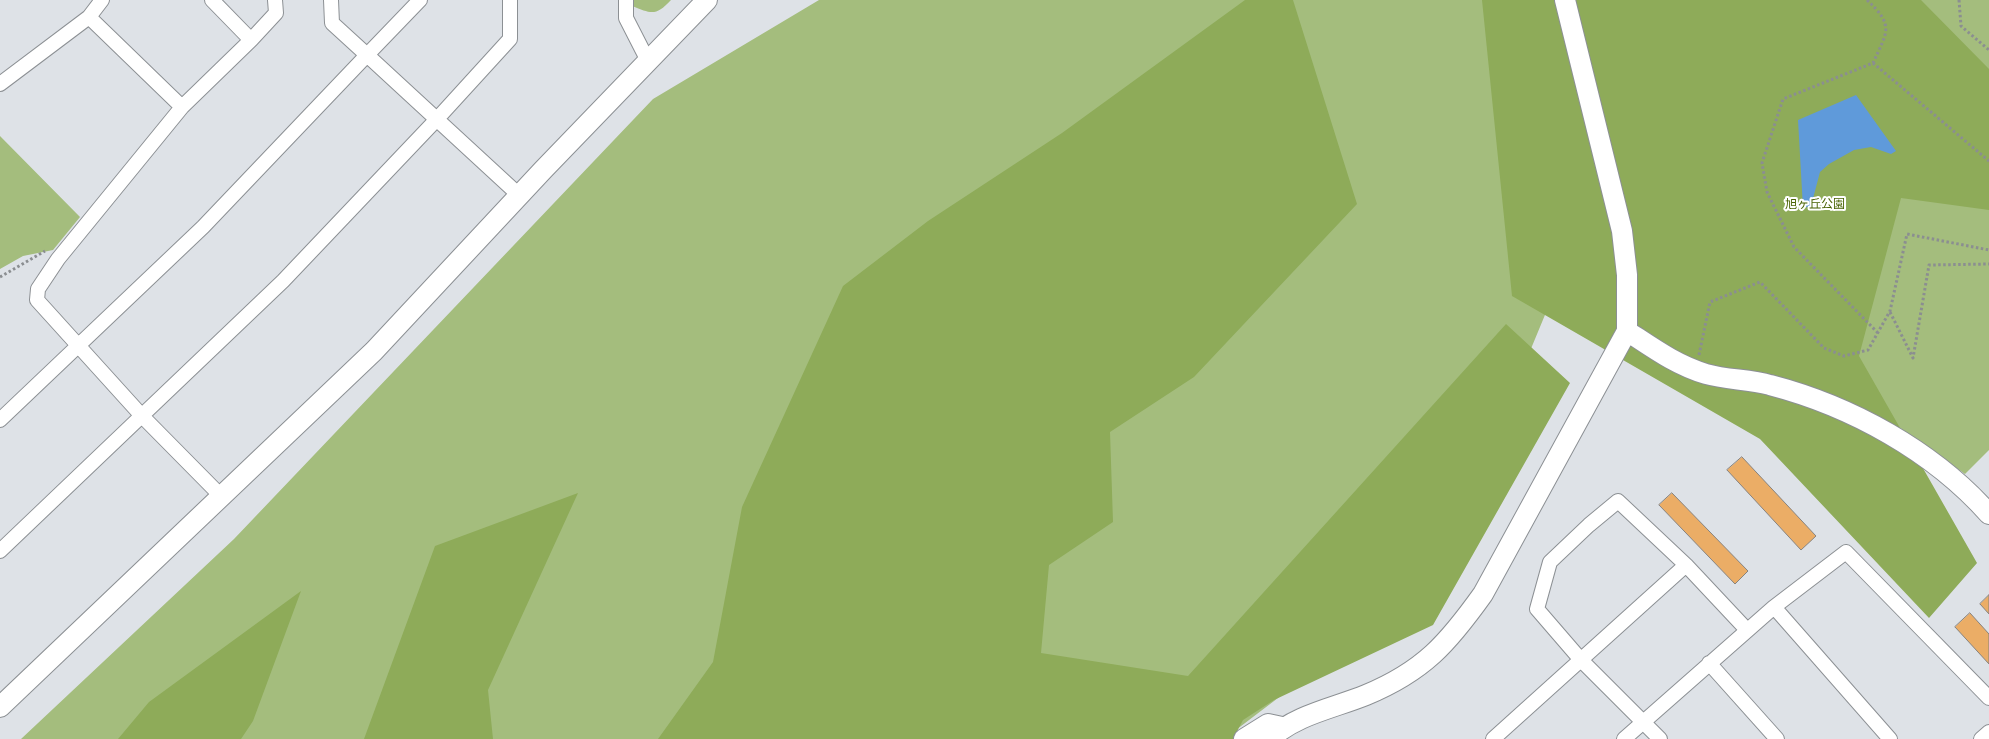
<!DOCTYPE html>
<meta charset="utf-8">
<style>
body{margin:0}
canvas{display:block;background:#dee2e7}
</style>
<canvas width="1989" height="739"></canvas>
<script>
const g = document.querySelector('canvas').getContext('2d');
g.lineJoin = 'round';
function fill(path, color) {
  g.fillStyle = color;
  g.fill(path, 'evenodd');
}
function strokePath(path, color, width, dash) {
  g.strokeStyle = color;
  g.lineWidth = width;
  g.lineCap = dash ? 'butt' : 'round';
  g.setLineDash(dash || []);
  g.stroke(path);
}
function label(font, color, halo, rows, align = 'center') {
  g.font = font + ' Ubuntu,"Noto Sans JP",sans-serif';
  g.lineWidth = 4;
  g.setLineDash([]);
  g.textBaseline = 'middle';
  g.strokeStyle = halo;
  g.fillStyle = color;
  for (const [text, x, y, turn = 0] of rows) {
    g.save();
    g.translate(x, y);
    g.rotate((+turn || 0) * Math.PI / 180);
    g.textAlign = isNaN(turn) ? turn : align;
    if (halo) g.strokeText(text, 0, 0);
    g.fillText(text, 0, 0);
    g.restore();
  }
}
fill(new Path2D(`
 M632 0H671C656 16 652 14 632 6Z
 M819 0H1522L1564 269 1436 578 1224 739H21L234 539 653 99Z
 M1768 0H1989V450L1965 474 1851 393Z
 M0 136 80 217 53 250 23 256 0 269Z`), '#a4bd7d');
fill(new Path2D(`
 M1245 0H1293L1357 204 1194 377 1110 432 1113 522 1049 565 1041 653 1188 676 1506 324 1570 383 1433 625 1274 700 1243 720 1233 739H658L713 662 742 507 843 286 928 221 1062 133Z
 M1482 0H1921L1989 69V210L1901 198 1859 356 1977 563 1929 618 1760 439 1512 296Z
 M578 493 488 690 493 739H364L435 546Z
 M301 591 253 721 241 739H118L149 702Z`), '#8eab59');
fill(new Path2D(`
 M1856 95 1896 151 1891 154 1871 147 1854 150 1829 164 1820 172 1811 206 1803 208 1798 120Z`), '#5f9ada');
const building = new Path2D(`
 M1742 457 1816 536 1801 550 1727 470Z
 M1672 493 1748 571 1735 584 1659 505Z
 M1989 595V614L1980 604Z
 M1970 613 1989 634V664L1955 627Z`);
fill(building, '#ebad66');
strokePath(building, '#87837f', 1);
const street = new Path2D(`
 M212 0 251 40
 M420 0 367 55 520 196
 M626 0V18L648 61
 M89 17 182 107
 M0 84 89 17 102 0
 M0 420 203 227 367 55 332 23 331 0
 M222 497 142 416 37 300 38 289 58 259 182 107 251 40 276 13 275 0
 M0 551 283 281 437 119 510 39V0
 M1774 607 1890 739
 M1709 663 1777 739
 M1493 739 1686 565
 M1624 739 1774 607 1846 552 1989 698
 M1660 739 1581 660 1537 609 1550 562 1589 525 1618 501 1686 565 1747 630
 M1981 739 1989 732`);
const secondary = new Path2D(`
 M1627 331C1653 348 1676 365 1706 374 1727 380 1749 379 1770 385 1851 406 1933 451 1989 514
 M0 707 374 351 543 170 707 0
 M1244 739 1268 724 1282 727
 M1270 739C1295 715 1334 708 1366 695 1424 671 1448 643 1483 594L1627 331V275L1622 231 1565 0`);
strokePath(street, '#8c9094', 16);
strokePath(secondary, '#8c9094', 22);
strokePath(new Path2D(`
 M1867 0C1895 26 1887 32 1873 63
 M1959 0 1961 26 1989 50
 M0 277 45 251
 M1890 312 1913 358 1929 265 1989 264
 M1878 333 1794 247 1767 192 1762 163 1783 99 1873 63 1989 161
 M1699 355 1710 302 1760 282 1824 348 1844 356 1868 350 1890 311 1907 234 1989 250`), '#8b8e91', 3, [2.5, 2.5]);
strokePath(street, '#fff', 14);
strokePath(secondary, '#fff', 20);
label('12px', '#486202', '#fff', [
 ["旭ヶ丘公園",1815,204]
]);
</script>
